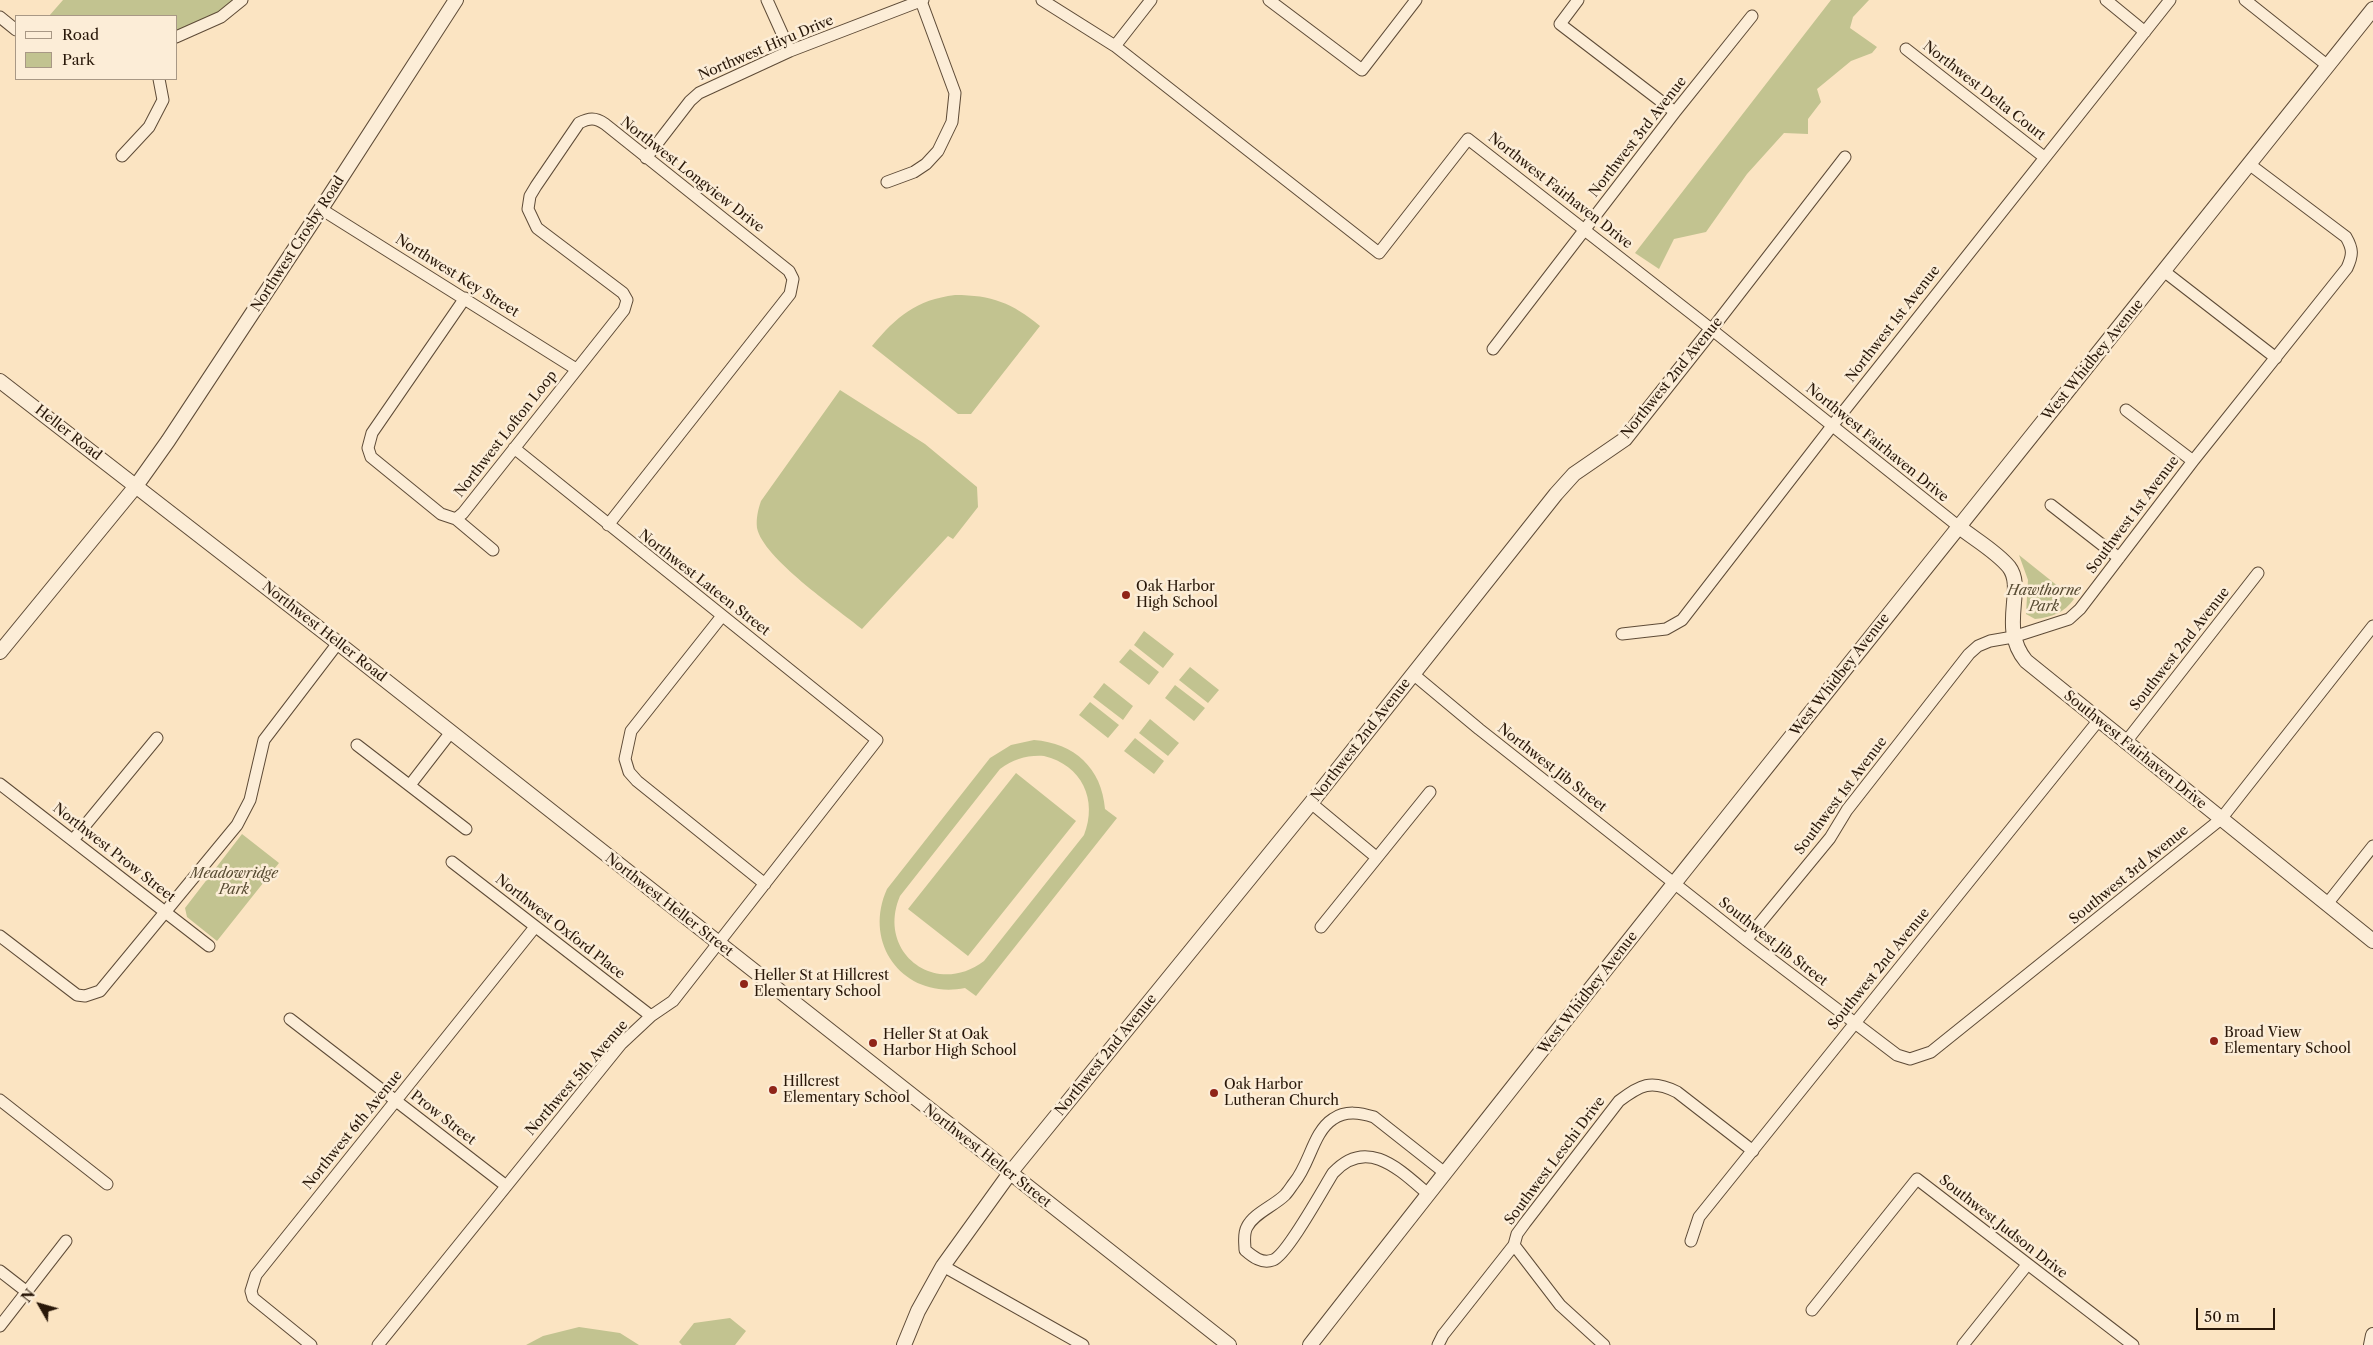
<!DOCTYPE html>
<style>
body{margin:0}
#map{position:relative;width:2373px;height:1345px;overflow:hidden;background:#fbe4c2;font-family:"Libre Caslon Text",serif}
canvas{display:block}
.legend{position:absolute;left:15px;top:15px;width:162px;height:65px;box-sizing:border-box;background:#fcedd7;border:1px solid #a89885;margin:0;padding:6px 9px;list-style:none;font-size:15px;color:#291809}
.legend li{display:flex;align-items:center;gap:10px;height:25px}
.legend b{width:25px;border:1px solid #a89885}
.north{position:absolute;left:15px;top:1280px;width:50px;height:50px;-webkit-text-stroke:4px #fcedd7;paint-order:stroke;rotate:308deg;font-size:14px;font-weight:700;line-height:20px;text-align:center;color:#291809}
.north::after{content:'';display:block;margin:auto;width:18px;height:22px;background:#291809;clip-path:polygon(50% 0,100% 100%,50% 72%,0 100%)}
.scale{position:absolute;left:2196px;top:1308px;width:79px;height:22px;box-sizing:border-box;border:2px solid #291809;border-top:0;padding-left:6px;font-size:15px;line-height:18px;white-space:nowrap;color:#291809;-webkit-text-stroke:4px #fcedd7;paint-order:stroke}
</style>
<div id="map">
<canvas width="2373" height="1345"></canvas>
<ul class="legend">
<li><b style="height:6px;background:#fcedd7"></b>Road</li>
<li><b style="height:14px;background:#c2c390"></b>Park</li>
</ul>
<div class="north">N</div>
<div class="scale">50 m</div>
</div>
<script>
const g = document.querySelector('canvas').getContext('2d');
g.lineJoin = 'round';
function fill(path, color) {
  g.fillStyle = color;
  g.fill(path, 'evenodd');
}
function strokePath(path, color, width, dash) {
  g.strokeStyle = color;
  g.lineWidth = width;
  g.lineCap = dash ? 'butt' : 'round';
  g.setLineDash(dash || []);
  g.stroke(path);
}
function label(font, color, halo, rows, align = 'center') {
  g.font = font + ' "Libre Caslon Text",serif';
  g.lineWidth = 5;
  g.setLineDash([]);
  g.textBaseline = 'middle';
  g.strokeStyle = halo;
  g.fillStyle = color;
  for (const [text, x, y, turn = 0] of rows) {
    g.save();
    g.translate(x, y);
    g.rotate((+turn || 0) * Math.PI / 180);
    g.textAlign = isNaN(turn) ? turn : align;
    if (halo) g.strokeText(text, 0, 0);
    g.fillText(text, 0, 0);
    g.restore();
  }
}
fill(new Path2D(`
 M63 0H242L176 37V16H49Z
 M1831 0H1869L1853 17 1850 28 1877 47 1872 53 1851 61 1817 89 1821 102 1808 119V134L1784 133 1747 174 1706 232 1674 239 1659 269 1635 253Z
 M955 295C992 295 1012 303 1040 326L971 414H958L872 346C897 316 916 300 955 295Z
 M840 390 925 444 977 487 978 507 953 539 948 536 862 629C836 608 763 558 757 528 756 518 758 510 761 501Z
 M2019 555 2074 599C2064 613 2052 617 2035 619L2026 614 2028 580Z
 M1144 631 1174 654 1163 668 1134 645Z
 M1130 649 1159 672 1149 685 1119 662Z
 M1190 667 1219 690 1208 703 1179 680Z
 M1104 683 1133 706 1123 720 1093 697Z
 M1175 685 1205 708 1194 721 1165 698Z
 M1090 702 1119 725 1108 738 1079 715Z
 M1150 719 1179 743 1168 756 1139 733Z
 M1135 738 1164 761 1154 774 1124 751Z
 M1034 740C1074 743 1102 768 1105 809L1117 818 976 996 965 988C904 1000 862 944 887 889L990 758 1011 745ZM1044 756C1082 765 1098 800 1084 835L984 961C935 998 876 952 900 896L1000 769C1014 759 1027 755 1044 756Z
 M1016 773 1076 821 968 956 908 909Z
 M242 834 279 863 217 941 187 917 185 908Z
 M730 1318 746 1331 735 1345H682L679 1342 694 1323Z
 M579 1327 620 1333 639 1345H526L543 1336Z`), '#c2c390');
const minor = new Path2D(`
 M767 0 790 51
 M1042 0 1115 46 1379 253 1468 139 1701 321 1958 526
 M1269 0 1362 70 1416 0
 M1578 0 1560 24 1675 112
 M2106 0 2145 32
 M2245 0 2328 66
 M0 17 16 30
 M176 37 221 17 242 0
 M1115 46 1151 0
 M1906 49 2044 157
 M122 156 149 127 163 100 159 79
 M646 158 690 101 699 93 790 51 923 0
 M887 182 914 172 926 164 938 151 952 122 955 93 921 1
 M321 209 576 369
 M2165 272 2276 358
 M465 298 372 433 368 448 371 457 441 514 456 519 463 513 624 310 627 300 623 293 537 228 528 209 530 196 536 186 579 123C589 118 595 117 605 124L789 271 793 279 790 294 608 525
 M1712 329 1845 157
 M1493 349 1675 112 1752 16
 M2126 410 2193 461
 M2051 505 2119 558
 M456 519 493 550
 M722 616 631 731 625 759 629 772 637 781 765 884
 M1622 634 1666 629 1682 620 1832 426 2170 0
 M1413 674 1479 729 1746 940 1897 1055 1910 1059 1931 1052 2221 819 2373 626
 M2125 743 2258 573
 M357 745 466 829
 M0 784 209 946
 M410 785 451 732
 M1311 803 1376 857
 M73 840 157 738
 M452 862 651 1016
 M2327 904 2373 846
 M1321 927 1430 792
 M0 936 77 995 85 996 100 991 237 825 250 800 264 740 338 643
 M1746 940 1830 838 1847 810 1969 654 1978 646 1990 641 2013 637 2069 619 2080 609 2193 461 2347 268C2353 255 2353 249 2346 237L2249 164
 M290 1019 505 1185
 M0 1100 107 1184
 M1428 1194C1400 1170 1367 1136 1333 1173 1323 1189 1287 1255 1273 1260 1262 1264 1253 1257 1245 1250 1245 1243 1243 1234 1247 1227 1254 1213 1274 1206 1285 1195 1288 1192 1291 1187 1294 1183 1310 1164 1313 1132 1333 1119 1346 1110 1361 1113 1374 1117L1445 1173
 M1691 1241 1699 1217 2098 721
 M1514 1245 1560 1305 1604 1345
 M943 1266 1083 1345
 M0 1271 27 1292
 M1812 1310 1917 1179 2133 1345
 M0 1326 66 1241
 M311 1345 253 1298 251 1291 256 1275 535 927
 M378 1345 621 1044 651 1016 673 1001 877 740 514 448
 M1438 1345 1443 1335 1514 1245 1517 1234 1525 1223 1619 1101C1640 1085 1651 1079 1677 1092L1753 1151
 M1963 1345 2027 1265`);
const tertiary = new Path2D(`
 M0 381 338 643 1229 1345
 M1958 526C1974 539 1996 551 2009 567 2026 589 1998 627 2026 661L2373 941
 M0 652 136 486 168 441 321 209 456 0
 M904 1345 918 1311 943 1266 1010 1173 1311 803 1556 494 1574 474 1625 439 1712 329
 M1310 1345C1660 897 2018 454 2373 9
 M2371 1345 2373 1335`);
strokePath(minor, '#5e4b37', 13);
strokePath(tertiary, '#5e4b37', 16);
strokePath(minor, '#fcedd7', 11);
strokePath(tertiary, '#fcedd7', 14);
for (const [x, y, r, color] of [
 [1126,595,5,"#8f2418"],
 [744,984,5,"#8f2418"],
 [2214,1041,5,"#8f2418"],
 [873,1043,5,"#8f2418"],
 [773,1090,5,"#8f2418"],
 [1214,1093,5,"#8f2418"]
]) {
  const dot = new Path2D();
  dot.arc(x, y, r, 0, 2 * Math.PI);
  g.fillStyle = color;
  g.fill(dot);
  strokePath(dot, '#fcedd7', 2);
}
label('14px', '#291809', '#fcedd7', [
 ["Northwest Hiyu Drive",766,48,-23],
 ["Northwest Delta Court",1984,91,38],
 ["Northwest 3rd Avenue",1638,137,-52],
 ["Northwest Longview Drive",692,175,38],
 ["Northwest Fairhaven Drive",1560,191,38],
 ["Northwest Crosby Road",298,244,-57],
 ["Northwest Key Street",457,276,32],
 ["Northwest 1st Avenue",1893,324,-52],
 ["West Whidbey Avenue",2093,360,-51],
 ["Northwest 2nd Avenue",1672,378,-51],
 ["Heller Road",68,433,38],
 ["Northwest Lofton Loop",506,434,-52],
 ["Northwest Fairhaven Drive",1877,443,39],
 ["Southwest 1st Avenue",2133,515,-53],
 ["Northwest Lateen Street",704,583,38],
 ["Northwest Heller Road",324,632,38],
 ["Southwest 2nd Avenue",2180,649,-52],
 ["West Whidbey Avenue",1840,675,-52],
 ["Northwest 2nd Avenue",1361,740,-52],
 ["Southwest Fairhaven Drive",2135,750,39],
 ["Northwest Jib Street",1552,768,38],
 ["Southwest 1st Avenue",1841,796,-53],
 ["Northwest Prow Street",114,853,38],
 ["Southwest 3rd Avenue",2129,875,-39],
 ["Northwest Heller Street",669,905,38],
 ["Northwest Oxford Place",560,927,38],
 ["Southwest Jib Street",1773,942,38],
 ["Southwest 2nd Avenue",1879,969,-51],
 ["West Whidbey Avenue",1588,993,-52],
 ["Northwest 2nd Avenue",1106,1055,-51],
 ["Northwest 5th Avenue",577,1078,-49],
 ["Prow Street",443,1118,38],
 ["Northwest 6th Avenue",353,1130,-51],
 ["Northwest Heller Street",987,1156,38],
 ["Southwest Leschi Drive",1555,1161,-53],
 ["Southwest Judson Drive",2003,1227,38]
]);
label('14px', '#291809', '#fcedd7', [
 ["Oak Harbor",1136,587],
 ["High School",1136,603],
 ["Heller St at Hillcrest",754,976],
 ["Elementary School",754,992],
 ["Broad View",2224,1033],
 ["Elementary School",2224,1049],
 ["Heller St at Oak",883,1035],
 ["Harbor High School",883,1051],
 ["Hillcrest",783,1082],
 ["Elementary School",783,1098],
 ["Oak Harbor",1224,1085],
 ["Lutheran Church",1224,1101]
], 'left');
label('italic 14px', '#574b32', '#fcedd7', [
 ["Hawthorne",2044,591],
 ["Park",2044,607],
 ["Meadowridge",234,874],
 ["Park",234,890]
]);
</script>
